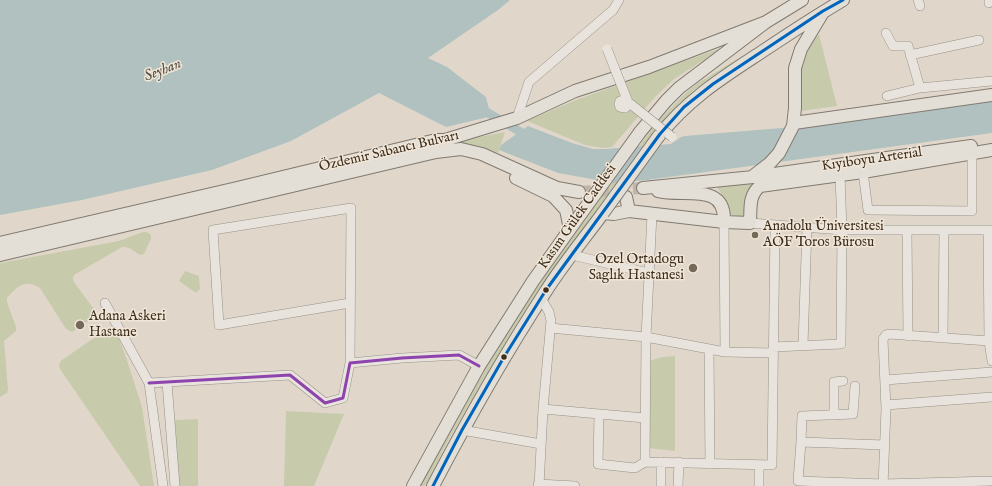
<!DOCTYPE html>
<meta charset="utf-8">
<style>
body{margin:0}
canvas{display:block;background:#e0d7ca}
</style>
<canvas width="992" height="486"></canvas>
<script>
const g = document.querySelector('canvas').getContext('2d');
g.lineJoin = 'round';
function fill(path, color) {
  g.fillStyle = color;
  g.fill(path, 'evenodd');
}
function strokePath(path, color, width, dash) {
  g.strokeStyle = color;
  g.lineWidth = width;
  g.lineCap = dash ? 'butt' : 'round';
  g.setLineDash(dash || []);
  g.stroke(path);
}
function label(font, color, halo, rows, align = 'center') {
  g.font = font + ' "IM FELL English",serif';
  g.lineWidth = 3;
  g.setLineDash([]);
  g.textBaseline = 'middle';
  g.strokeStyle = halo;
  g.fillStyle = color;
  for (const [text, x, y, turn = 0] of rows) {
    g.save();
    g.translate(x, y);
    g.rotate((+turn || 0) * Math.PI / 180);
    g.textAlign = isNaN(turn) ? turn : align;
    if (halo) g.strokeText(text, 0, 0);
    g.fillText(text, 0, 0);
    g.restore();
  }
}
fill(new Path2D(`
 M834 0 695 89 671 112 652 135 551 272 517 323 450 437 425 486H420C458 412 500 338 548 270 582 223 617 177 651 130 666 113 680 97 698 83Z
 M819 34 837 106 801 111C796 97 797 71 802 57 806 48 812 41 819 34Z
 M724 47 674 79 655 97 612 147 603 148 585 145 527 121 576 100Z
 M505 132 498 153 475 145H458L357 167 458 141Z
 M753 181C746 193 748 203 748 216L732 217 729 208 716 185Z
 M143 232H147L151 235V239L144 254 140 255C135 252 129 246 122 247L74 275 73 279 74 282 96 312 93 318 72 332 66 329 40 288C24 278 17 287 7 298V302L16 327V331L4 341 8 389 7 393 0 397V263L119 241Z
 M185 271 199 276 200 289 196 293 179 281Z
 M110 327 114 329 116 331 127 360 142 407 154 486H140L60 369 59 364 62 360 107 329Z
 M675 356V451L648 448 649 361 662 357Z
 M286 411 344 414 314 486H284Z
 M198 419V486H177L175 420Z`), '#c8caac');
fill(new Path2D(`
 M0 0H510L498 10 428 58 447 67 486 97 490 113 488 117 446 127 379 93 291 141 212 170 82 200 0 215Z
 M992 99V133L647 180 614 183 558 173 499 150 501 145 528 126 572 143 593 149H606L671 144 681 137 685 136 782 128Z`), '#b0c1c0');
strokePath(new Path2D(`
 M480 108 529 137`), '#b0c1c0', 9);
strokePath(new Path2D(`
 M579 192 643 188`), '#bfb5a8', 12, [12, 6]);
const minor = new Path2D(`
 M918 0 920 6
 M989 0V3
 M886 33 893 46H908L920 88
 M910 55 979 40
 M887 96 920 88 992 81
 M517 118 529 82 613 10 619 0
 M863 172 868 210 972 211V154
 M724 222 725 352
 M750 223 842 230H992
 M988 230 989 341 992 361
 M907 231 908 336
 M572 255 648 273
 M105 303 149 383 163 486
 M350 303 219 325 213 230 351 208 350 363
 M550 328 646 337 725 352 773 353
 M943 338 944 230
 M803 345 807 227
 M773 347 841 344 842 230 840 175
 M709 350 710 464
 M885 380 992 372
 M167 382 175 486
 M149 383 290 375 325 403 343 398 350 363 402 358 459 355 479 366
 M886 405 992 397
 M543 409 645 418
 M599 414 598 464 635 468 645 462 772 465 775 225
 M834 415V382L843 381
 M462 430 541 444
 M801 442 802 416 853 414 855 386
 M885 445 801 442 798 481 883 484 992 481
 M645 462 646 337 652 214
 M661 462V486
 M538 484 575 486
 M539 486 543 409 551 321 549 312 541 298
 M678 486 679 462
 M759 486V465
 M883 486 886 409 883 339 886 335 889 334 989 341`);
const major = new Path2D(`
 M794 123 992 95
 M640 132 666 101 679 88 766 22 802 0
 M658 137C689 98 722 78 763 51 790 33 816 16 843 0
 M753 176 770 163 779 153 793 126 795 108V68L801 49 822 14
 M643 188 753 177 971 146
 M658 191C683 198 726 181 724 222
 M626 197 629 211
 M0 243 237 188 436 140H445L517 118 575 91 649 67 766 22
 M0 255 436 152 461 149 482 154 557 188 579 192
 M413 486 479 366 533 281 570 229 566 210 553 196 516 178
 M433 486C468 419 505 354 546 291 563 264 584 239 603 213L614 214 629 211 724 222 750 223C751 209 748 196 760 186L863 172 992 150`);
strokePath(minor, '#979187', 10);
strokePath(major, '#807a70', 14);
strokePath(minor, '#e8e3dc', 9);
strokePath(major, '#e3ded6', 12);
const minorBridge = new Path2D(`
 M607 49 628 102 627 106 625 108 620 107 619 104 620 101 626 100 628 102 672 137`);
const majorBridge = new Path2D(`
 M603 213 658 137
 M570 229 640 132`);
strokePath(minorBridge, '#979187', 10, []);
strokePath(majorBridge, '#807a70', 14, []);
strokePath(minorBridge, '#e8e3dc', 9);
strokePath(majorBridge, '#e3ded6', 12);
strokePath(new Path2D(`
 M433 486 462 430 504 357 546 290 660 134 684 107 713 84 823 11 843 0`), '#0065bd', 3);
strokePath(new Path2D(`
 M149 383 290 375 325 403 343 398 350 363 402 358 459 355 479 366`), '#8e44ad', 3);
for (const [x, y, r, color] of [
 [755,235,4,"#75695a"],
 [693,268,5,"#75695a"],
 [546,290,3.5,"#3b2e1e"],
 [80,325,5,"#75695a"],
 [504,357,3.5,"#3b2e1e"]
]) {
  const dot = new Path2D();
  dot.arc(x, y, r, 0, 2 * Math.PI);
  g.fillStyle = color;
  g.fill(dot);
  strokePath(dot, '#f1e6d7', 1.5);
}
label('14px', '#3b2e1e', '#f1e6d7', [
 ["Özdemir Sabancı Bulvarı",389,152,-13],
 ["Kıyıboyu Arterial",872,160,-8],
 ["Kasım Gülek Caddesi",578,217,-55]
]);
label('14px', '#3b2e1e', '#f1e6d7', [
 ["Anadolu Üniversitesi",763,227],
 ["AÖF Toros Bürosu",763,243],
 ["Ozel Ortadogu",684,260,"right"],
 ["Saglık Hastanesi",684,276,"right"],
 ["Adana Askeri",89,317],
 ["Hastane",89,333]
], 'left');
label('italic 15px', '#535046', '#f1e6d7', [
 ["Seyhan",163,71,-22]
]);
</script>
